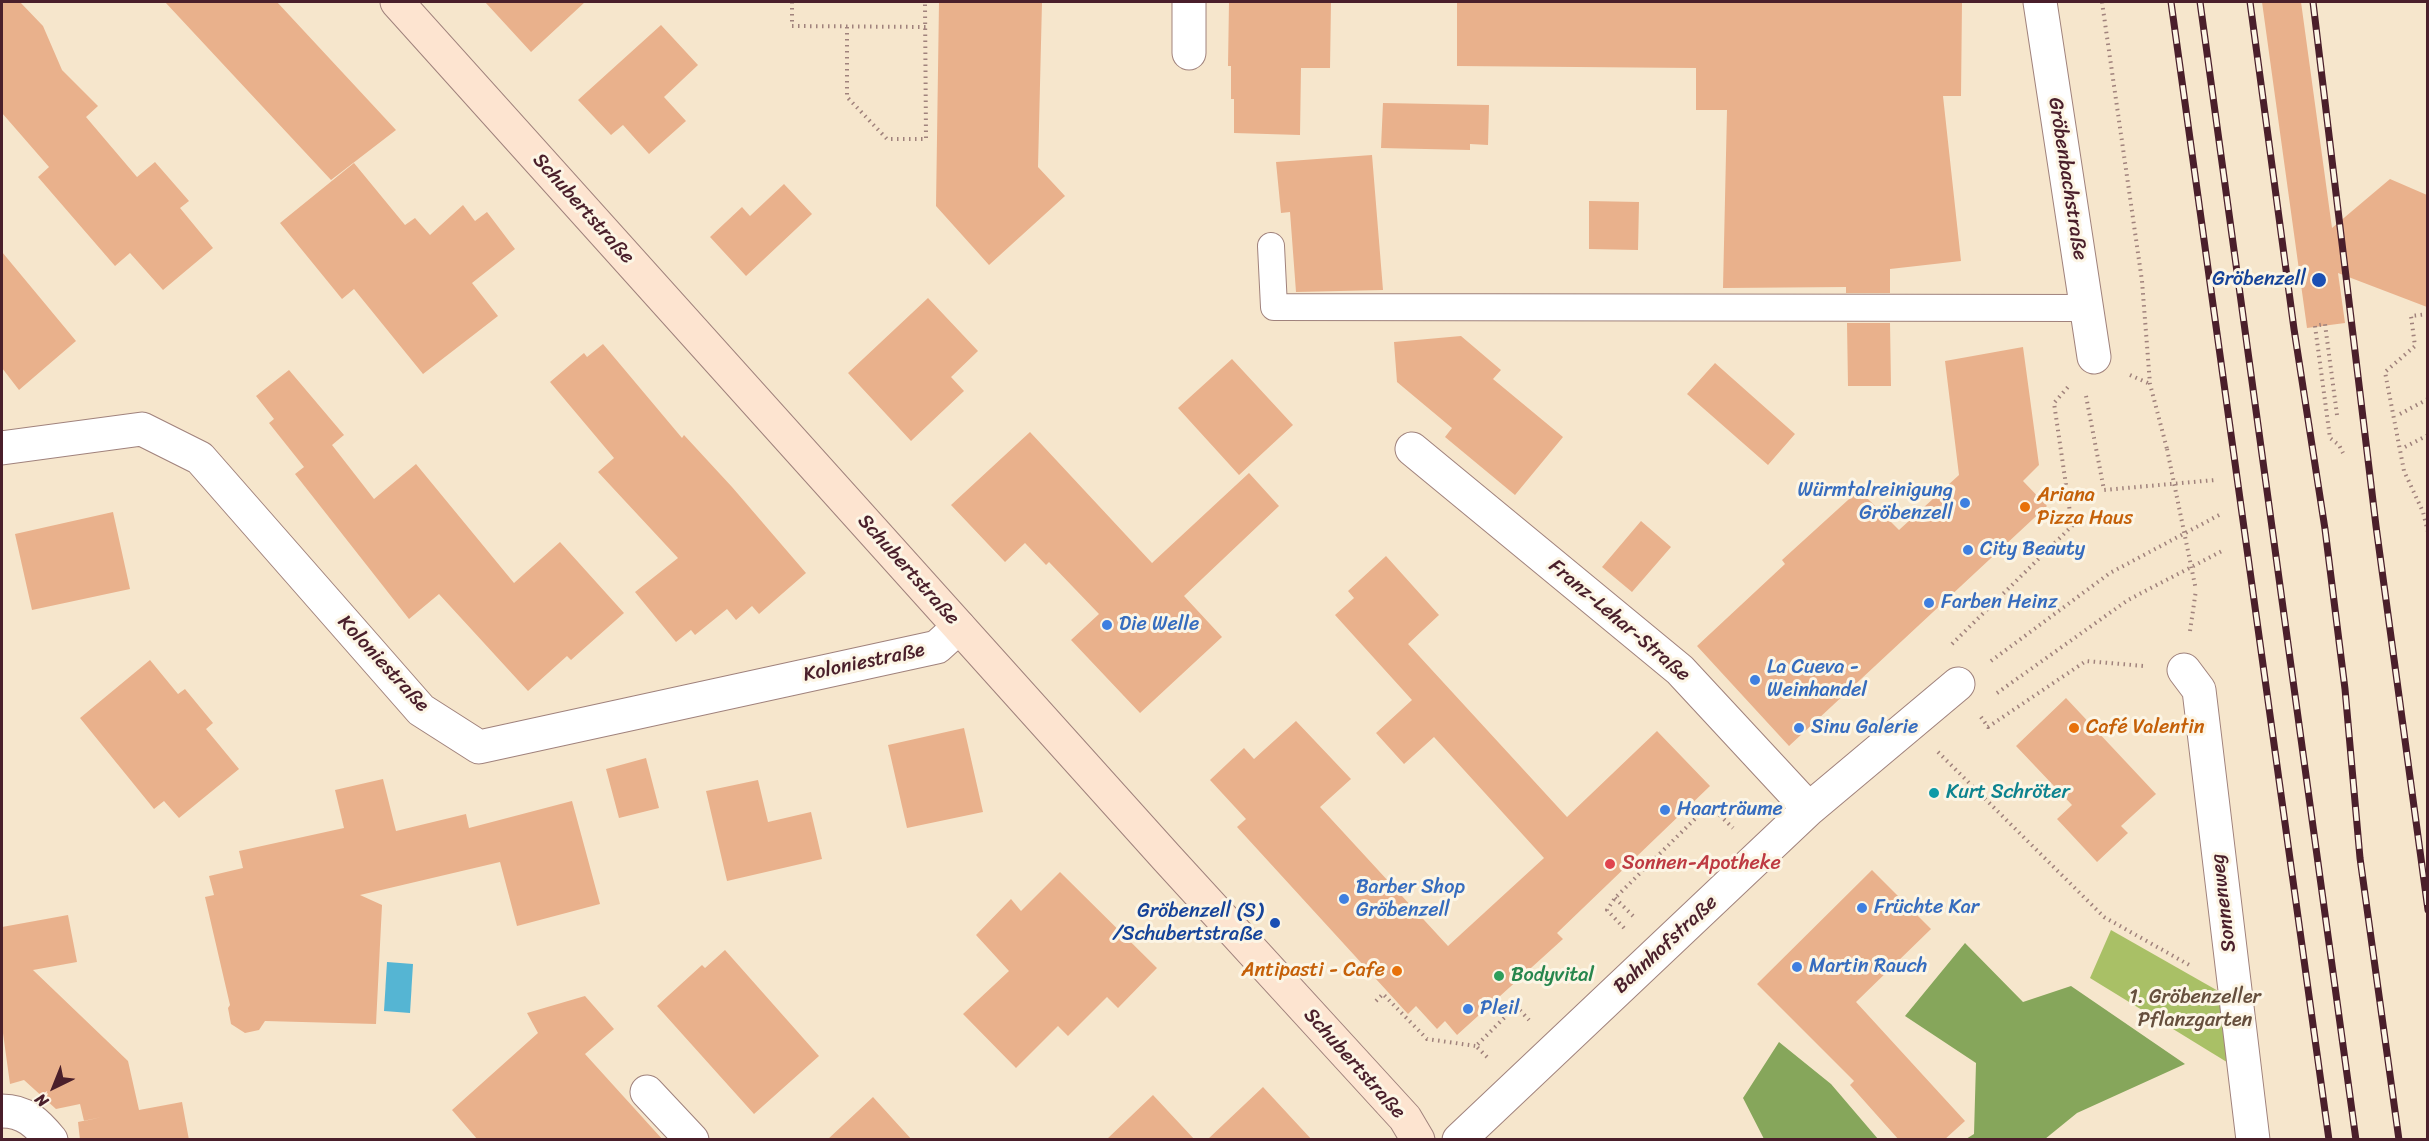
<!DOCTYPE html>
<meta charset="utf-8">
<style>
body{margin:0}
#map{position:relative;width:2429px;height:1141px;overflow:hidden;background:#f6e6cc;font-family:Sriracha,sans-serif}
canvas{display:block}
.frame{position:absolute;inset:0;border:3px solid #4a1f2b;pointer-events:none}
.north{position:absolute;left:24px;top:1057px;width:60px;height:60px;-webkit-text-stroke:4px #fcf5e5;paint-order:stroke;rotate:223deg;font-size:16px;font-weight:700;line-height:24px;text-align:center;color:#4a1f2b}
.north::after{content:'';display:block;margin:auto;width:21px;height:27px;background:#4a1f2b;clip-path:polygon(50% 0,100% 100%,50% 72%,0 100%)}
</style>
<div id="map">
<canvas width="2429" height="1141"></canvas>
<div class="frame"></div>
<div class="north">N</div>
</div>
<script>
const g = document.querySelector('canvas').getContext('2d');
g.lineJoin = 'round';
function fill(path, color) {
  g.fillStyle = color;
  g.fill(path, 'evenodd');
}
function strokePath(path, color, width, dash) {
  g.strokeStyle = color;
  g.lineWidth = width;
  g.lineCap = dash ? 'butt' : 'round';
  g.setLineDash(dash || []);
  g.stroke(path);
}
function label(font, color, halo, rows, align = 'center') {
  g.font = font + ' Sriracha,sans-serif';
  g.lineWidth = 6;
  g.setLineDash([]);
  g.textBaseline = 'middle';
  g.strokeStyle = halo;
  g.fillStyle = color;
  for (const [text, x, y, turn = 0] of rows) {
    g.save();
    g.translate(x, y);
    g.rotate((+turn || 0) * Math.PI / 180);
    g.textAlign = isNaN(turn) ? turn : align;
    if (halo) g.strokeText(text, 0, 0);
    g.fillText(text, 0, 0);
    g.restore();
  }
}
fill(new Path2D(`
 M2111 930 2227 996 2230 1064 2090 978Z`), '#a9c066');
fill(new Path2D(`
 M1965 943 2023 1002 2071 986 2185 1064 2077 1113 2045 1139H1966L1974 1134 1976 1063 1905 1016Z
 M1779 1042 1831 1084 1878 1139H1764L1743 1098Z`), '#86a65b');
fill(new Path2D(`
 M387 962 413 964 410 1013 384 1011Z`), '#55b5d3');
fill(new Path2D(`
 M2 2H20L43 26 62 70 98 106 86 117 137 177 155 162 189 201 180 208 213 248 163 290 130 253 115 266 38 177 49 167 2 113Z
 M165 2H277L396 130 331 180Z
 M485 2H585L531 52Z
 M939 2H1042L1038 167 1065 196 989 265 936 206Z
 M1229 2H1331L1330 68H1301L1300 135 1234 133V99H1231V66H1228Z
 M1457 2H1962L1961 96H1943L1961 261 1890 269V293H1846V287L1723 288 1727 110H1696V68L1457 66Z
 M2262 2H2301L2332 228 2390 179 2427 195V307L2338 273 2345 323 2307 328Z
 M661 25 698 65 664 97 686 121 649 154 623 125 611 135 578 100Z
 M1383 103 1489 105 1488 145 1470 144V150L1381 148Z
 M1372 155 1383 290 1296 292 1290 212 1281 213 1276 162Z
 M354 163 405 225 415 218 430 235 463 205 475 221 487 212 515 249 472 283 498 316 423 374 354 289 342 299 280 223Z
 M784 184 812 214 746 276 710 237 742 207 750 216Z
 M1589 201 1639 202 1638 250 1589 249Z
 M2 252 76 341 19 390 2 368Z
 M928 298 978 351 951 377 964 391 911 441 848 373Z
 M1847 323H1890L1891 386H1848Z
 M1461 336 1501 370 1493 379 1563 437 1515 495 1445 437 1452 428 1397 382 1394 342Z
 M603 344 682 438 684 435 732 487 806 573 759 614 752 606 736 620 727 609 695 635 691 630 676 642 635 592 678 558 598 472 614 458 550 382 584 353 587 357Z
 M2023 347 2039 465 2023 481 2047 506 1789 746 1697 646 1785 564 1782 560 1859 490 1899 530 1959 475 1945 361Z
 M1232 359 1293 425 1239 475 1178 408Z
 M1715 363 1795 434 1768 465 1687 394Z
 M289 370 344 435 332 445 374 499 416 464 514 583 560 542 624 613 571 660 567 656 528 691 439 594 409 619 295 474 304 467 269 423 274 419 256 396Z
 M1030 432 1152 563 1249 473 1279 506 1184 596 1222 637 1140 713 1071 640 1099 614 1049 562 1046 565 1025 543 1005 562 951 505Z
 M113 512 130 589 32 610 15 534Z
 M1641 521 1671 547 1632 592 1602 567Z
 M1386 556 1439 615 1408 644 1567 817 1657 731 1710 786 1557 933 1563 939 1457 1035 1445 1021 1437 1029 1416 1006 1408 1014 1237 827 1246 819 1210 780 1244 748 1254 759 1296 721 1351 779 1320 807 1448 946 1544 858 1434 737 1404 764 1376 733 1412 700 1335 615 1354 598 1348 591Z
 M150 660 178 694 185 689 213 723 206 729 239 769 179 818 164 801 154 809 80 718Z
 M2066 698 2156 794 2121 826 2128 833 2097 862 2057 819 2072 805 2016 746Z
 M964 728 983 812 907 828 888 745Z
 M646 758 659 808 619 818 606 769Z
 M383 779 396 831 466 814 469 828 572 801 600 904 517 926 500 862 360 895 382 905 376 1024 265 1021 259 1030 245 1033 231 1024 228 1008 230 1005 205 897 214 895 209 876 243 868 239 851 344 828 335 790Z
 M758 780 768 822 811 812 822 859 727 881 706 791Z
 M1872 870 1931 929 1856 1002 1965 1121 1944 1140H1899L1850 1085 1854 1081 1757 984Z
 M1060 872 1157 968 1118 1008 1107 997 1068 1036 1058 1026 1016 1068 963 1014 1009 971 976 935 1011 899 1021 911Z
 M68 915 77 962 33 970 128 1061 139 1110 182 1102 189 1140H80L78 1122 102 1117 84 1121 80 1104 56 1109 24 1080 10 1084 2 1026V927Z
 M725 950 819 1056 754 1114 657 1006 702 965 705 968Z
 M585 996 614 1029 585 1054 663 1140H478L452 1110 538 1033 527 1013Z
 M1263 1087 1312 1140H1207Z
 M1153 1095 1195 1140H1106Z
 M873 1097 912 1140H827Z`), '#e9b18c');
const lane = new Path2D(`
 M1271 246 1274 307 2087 308`);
const street = new Path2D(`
 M2040 2 2094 357
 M1189 53V2
 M2 448 142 429 200 458 421 710 479 747 937 647 959 627
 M1412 449 1680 670 1809 809
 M2184 670 2199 690 2253 1140
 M647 1092 692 1140
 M2 1111C25 1111 37 1123 51 1140
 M1459 1140 1809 809 1958 684`);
const secondary = new Path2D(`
 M397 2 1167 858 1405 1118 1418 1140`);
strokePath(lane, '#a0827c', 28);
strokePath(street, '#a0827c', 35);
strokePath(secondary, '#a0827c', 35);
strokePath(new Path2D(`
 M792 2V26L926 27
 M2102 2 2142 281 2150 384 2167 449
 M847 27V97L887 139H926L925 2
 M2428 314 2411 316 2415 346 2385 372 2404 471 2423 512 2428 532
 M2130 375 2150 384
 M2086 396 2104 490 2215 480
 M2400 414 2428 399
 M2337 415 2325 324 2315 326 2330 438 2339 445 2343 453
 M2405 447 2428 435
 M2190 631 2196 590
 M1952 644 2072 526 2054 403 2068 387
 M1991 661 2110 573 2221 514
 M1997 693 2128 600 2224 550
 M1981 717 1988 727 2086 661 2144 666
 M1938 752 2104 917 2191 966
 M1615 898 1635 918
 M1624 928 1607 910 1615 898 1709 805 1733 828
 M1376 1001 1383 994 1427 1039 1476 1046
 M1487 1057 1476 1046 1516 1006 1529 1020`), '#a0827c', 4, [1.5, 4.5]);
strokePath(lane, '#fff', 26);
strokePath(street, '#fff', 33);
strokePath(secondary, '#fde4d0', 33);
const rail = new Path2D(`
 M2171 2 2329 1140
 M2200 2 2356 1140
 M2250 2 2294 329 2325 529 2345 689 2360 858 2399 1140
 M2313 2 2376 526 2428 910`);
strokePath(rail, '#4a1f2b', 7);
strokePath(rail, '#fcf5e5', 4.5, [14]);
strokePath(new Path2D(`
 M2167 449 2196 590`), '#a0827c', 4, [1.5, 4.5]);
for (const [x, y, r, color] of [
 [2319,280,8,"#1a4fb4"],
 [1965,503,6,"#3f7fe0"],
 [2025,507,6,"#e8710a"],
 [1968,550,6,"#3f7fe0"],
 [1929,603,6,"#3f7fe0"],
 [1107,625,6,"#3f7fe0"],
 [1755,680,6,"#3f7fe0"],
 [1799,728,6,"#3f7fe0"],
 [2074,728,6,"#e8710a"],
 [1934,793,6,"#0f9aa8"],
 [1665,810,6,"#3f7fe0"],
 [1610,864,6,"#e0444e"],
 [1344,899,6,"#3f7fe0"],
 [1862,908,6,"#3f7fe0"],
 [1275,923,6,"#1a4fb4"],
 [1797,967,6,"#3f7fe0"],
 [1397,971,6,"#e8710a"],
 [1499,976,6,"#2e9e5b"],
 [1468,1009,6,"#3f7fe0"]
]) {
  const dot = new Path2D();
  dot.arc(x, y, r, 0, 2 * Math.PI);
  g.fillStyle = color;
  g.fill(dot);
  strokePath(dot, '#fcf5e5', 2);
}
label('20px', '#4a1f2b', '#fcf5e5', [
 ["Gröbenbachstraße",2067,179,81],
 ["Schubertstraße",583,209,48],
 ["Schubertstraße",908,570,48],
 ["Franz-Lehar-Straße",1619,621,40],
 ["Koloniestraße",864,663,-12],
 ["Koloniestraße",383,664,47],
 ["Sonnenweg",2224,903,-97],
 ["Bahnhofstraße",1666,945,-43],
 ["Schubertstraße",1354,1064,48]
]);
label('20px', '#164399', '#fcf5e5', [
 ["Gröbenzell",2306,280],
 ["Gröbenzell (S)",1263,912],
 ["/Schubertstraße",1263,935]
], 'right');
label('20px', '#366cbe', '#fcf5e5', [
 ["Würmtalreinigung",1953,491,"right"],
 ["Gröbenzell",1953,514,"right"],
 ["City Beauty",1980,550],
 ["Farben Heinz",1941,603],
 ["Die Welle",1119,625],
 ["La Cueva -",1767,668],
 ["Weinhandel",1767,691],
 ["Sinu Galerie",1811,728],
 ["Haarträume",1677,810],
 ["Barber Shop",1356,888],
 ["Gröbenzell",1356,911],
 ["Früchte Kar",1874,908],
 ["Martin Rauch",1809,967],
 ["Pleil",1480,1009]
], 'left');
label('20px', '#c56008', '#fcf5e5', [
 ["Ariana",2037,496],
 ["Pizza Haus",2037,519],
 ["Café Valentin",2086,728],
 ["Antipasti - Cafe",1385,971,"right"]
], 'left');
label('20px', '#0d838f', '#fcf5e5', [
 ["Kurt Schröter",1946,793]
], 'left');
label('20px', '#be3a42', '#fcf5e5', [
 ["Sonnen-Apotheke",1622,864]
], 'left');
label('20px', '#27864d', '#fcf5e5', [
 ["Bodyvital",1511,976]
], 'left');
label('20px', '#664f3d', '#fcf5e5', [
 ["1. Gröbenzeller",2195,998],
 ["Pflanzgarten",2195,1021]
]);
</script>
